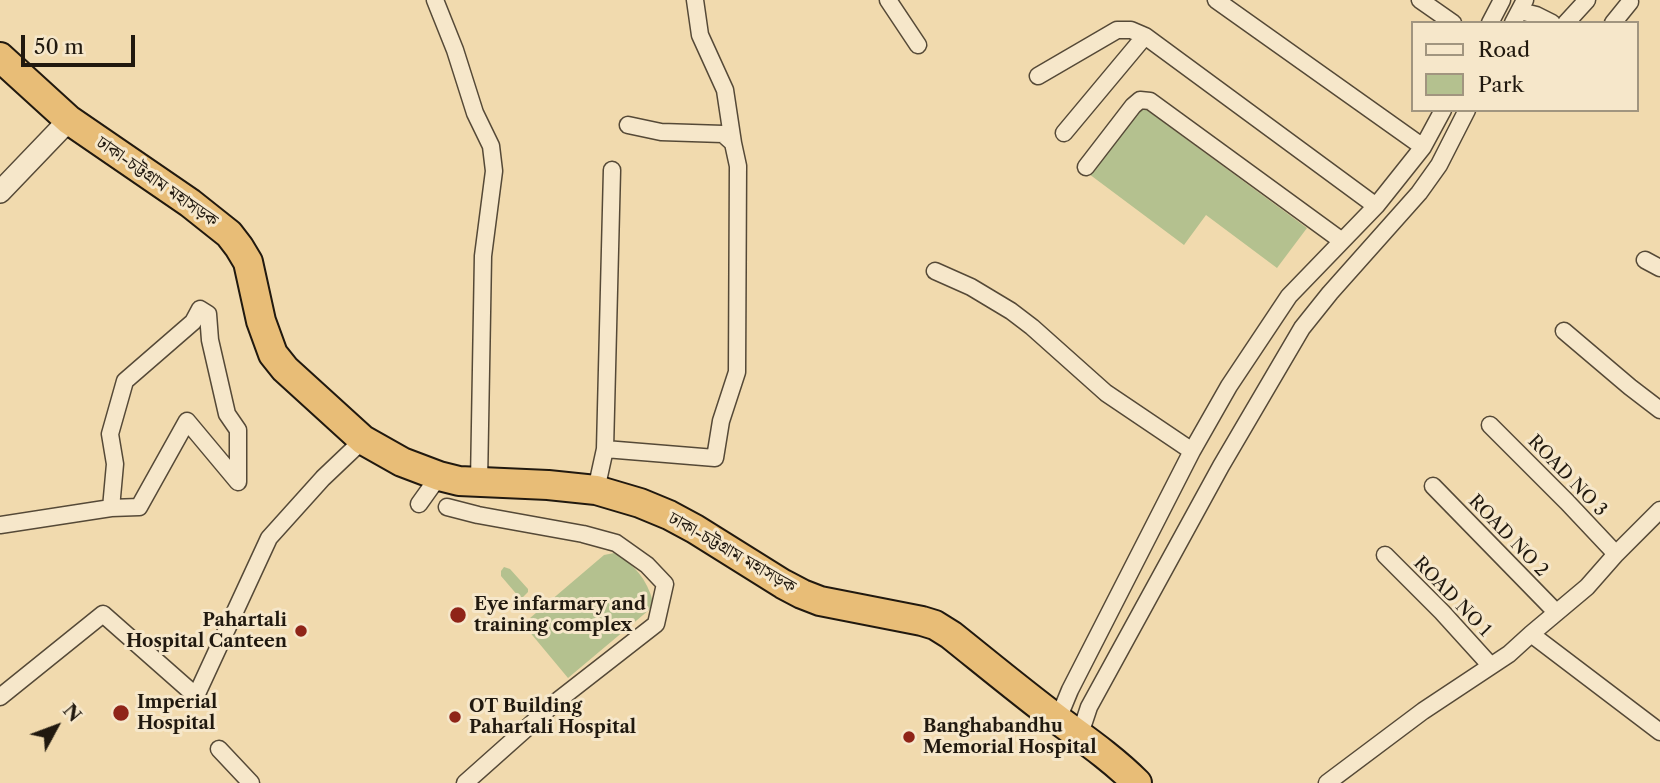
<!DOCTYPE html>
<meta charset="utf-8">
<style>
body{margin:0}
#map{position:relative;width:1660px;height:783px;overflow:hidden;background:#f1daae;font-family:"Libre Caslon Text",serif}
canvas{display:block}
.legend{position:absolute;left:1411px;top:21px;width:228px;height:91px;box-sizing:border-box;background:#f6e7ca;border:2px solid #a1957f;margin:0;padding:9px 12px;list-style:none;font-size:21px;color:#21190f}
.legend li{display:flex;align-items:center;gap:14px;height:35px}
.legend b{width:35px;border:2px solid #a1957f}
.north{position:absolute;left:21px;top:692px;width:70px;height:70px;-webkit-text-stroke:5px #f6e7ca;paint-order:stroke;rotate:49deg;font-size:19px;font-weight:700;line-height:28px;text-align:center;color:#21190f}
.north::after{content:'';display:block;margin:auto;width:24px;height:32px;background:#21190f;clip-path:polygon(50% 0,100% 100%,50% 72%,0 100%)}
.scale{position:absolute;left:21px;top:35px;width:114px;height:32px;box-sizing:border-box;border:4px solid #21190f;border-top:0;padding-left:9px;font-size:21px;line-height:24px;white-space:nowrap;color:#21190f;-webkit-text-stroke:5px #f6e7ca;paint-order:stroke}
</style>
<div id="map">
<canvas width="1660" height="783"></canvas>
<ul class="legend">
<li><b style="height:9px;background:#f6e7ca"></b>Road</li>
<li><b style="height:19px;background:#b4c18f"></b>Park</li>
</ul>
<div class="north">N</div>
<div class="scale">50 m</div>
</div>
<script>
const g = document.querySelector('canvas').getContext('2d');
g.lineJoin = 'round';
function fill(path, color) {
  g.fillStyle = color;
  g.fill(path, 'evenodd');
}
function strokePath(path, color, width, dash) {
  g.strokeStyle = color;
  g.lineWidth = width;
  g.lineCap = dash ? 'butt' : 'round';
  g.setLineDash(dash || []);
  g.stroke(path);
}
function label(font, color, halo, rows, align = 'center') {
  g.font = font + ' "Libre Caslon Text","Noto Serif Bengali",serif';
  g.lineWidth = 6;
  g.setLineDash([]);
  g.textBaseline = 'middle';
  g.strokeStyle = halo;
  g.fillStyle = color;
  for (const [text, x, y, turn = 0] of rows) {
    g.save();
    g.translate(x, y);
    g.rotate((+turn || 0) * Math.PI / 180);
    g.textAlign = isNaN(turn) ? turn : align;
    if (halo) g.strokeText(text, 0, 0);
    g.fillText(text, 0, 0);
    g.restore();
  }
}
fill(new Path2D(`
 M1140 105 1307 228 1277 268 1206 215 1184 245 1089 174Z
 M614 553C634 564 647 579 653 602L649 610 568 678 523 624 604 555Z
 M504 567 510 569 528 589V592L523 597H519L501 576V571Z`), '#b4c18f');
const minor = new Path2D(`
 M435 0 455 50 475 113 491 146 494 171 483 256 479 482
 M695 0 700 35 725 90 733 143
 M888 0 918 45
 M1216 0 1423 147
 M1420 0 1453 23
 M1520 11 1536 15 1552 23
 M1490 23 1502 0
 M1513 23 1525 0
 M1566 23 1587 0
 M1613 23 1630 2
 M1038 76 1117 30H1131L1145 36 1376 206
 M1064 133 1145 36
 M1086 167 1133 106 1140 100 1150 101 1342 241
 M1645 260 1660 268
 M935 271 971 287 1011 311 1032 327 1106 393 1192 451
 M1564 331 1630 387 1660 410
 M1490 425 1567 502 1616 554
 M605 449 715 458 721 421 737 372 738 166 733 143 723 134 661 132 628 125
 M1433 486 1556 612
 M596 490 605 449 612 170
 M419 504 439 476
 M447 507 478 515 583 534 616 543 647 565 665 584 656 624 556 702 465 783
 M0 525 111 508 139 507 187 421 238 482V430L227 414 210 340 208 314 200 309 193 322 125 381 110 434 115 464 111 508
 M1385 555 1442 612 1491 666
 M1531 634 1660 732
 M0 697 103 614 196 696 269 538 323 478 363 440
 M1058 719 1070 690 1192 451 1229 386 1289 296 1376 206 1423 147 1443 110
 M1080 734 1089 707 1221 466 1302 328 1330 293 1419 193 1439 165 1467 110
 M219 749 251 783
 M1327 783 1423 711 1509 654 1531 634 1587 587 1616 554 1660 510`);
const tertiary = new Path2D(`
 M0 192 69 120`);
const trunk = new Path2D(`
 M0 57 69 120 190 203 229 234 239 247 248 262 261 321 273 354 285 369 363 440 402 462 439 476 459 481 548 485 596 490 640 503 669 515 695 529 783 584 802 594 820 601 922 621 935 625 951 635C986 663 1021 692 1057 719 1084 739 1112 758 1137 783`);
strokePath(minor, '#554937', 19);
strokePath(tertiary, '#554937', 24);
strokePath(trunk, '#21190f', 32);
strokePath(minor, '#f6e7ca', 16);
strokePath(tertiary, '#f6e7ca', 21);
strokePath(trunk, '#e8bd77', 28);
for (const [x, y, r, color] of [
 [458,615,9,"#8f2418"],
 [301,631,7,"#8f2418"],
 [121,713,9,"#8f2418"],
 [455,717,7,"#8f2418"],
 [909,737,7,"#8f2418"]
]) {
  const dot = new Path2D();
  dot.arc(x, y, r, 0, 2 * Math.PI);
  g.fillStyle = color;
  g.fill(dot);
  strokePath(dot, '#f6e7ca', 2.5);
}
label('18px', '#21190f', '#f6e7ca', [
 ["ঢাকা-চট্টগ্রাম মহাসড়ক",157,182,35],
 ["ROAD NO 3",1567,476,46],
 ["ROAD NO 2",1508,536,46],
 ["ঢাকা-চট্টগ্রাম মহাসড়ক",732,553,30],
 ["ROAD NO 1",1452,597,46]
]);
label('bold 18px', '#21190f', '#f6e7ca', [
 ["Eye infarmary and",474,605],
 ["training complex",474,626],
 ["Pahartali",287,621,"right"],
 ["Hospital Canteen",287,642,"right"],
 ["Imperial",137,703],
 ["Hospital",137,724],
 ["OT Building",469,707],
 ["Pahartali Hospital",469,728],
 ["Banghabandhu",923,727],
 ["Memorial Hospital",923,748]
], 'left');
</script>
